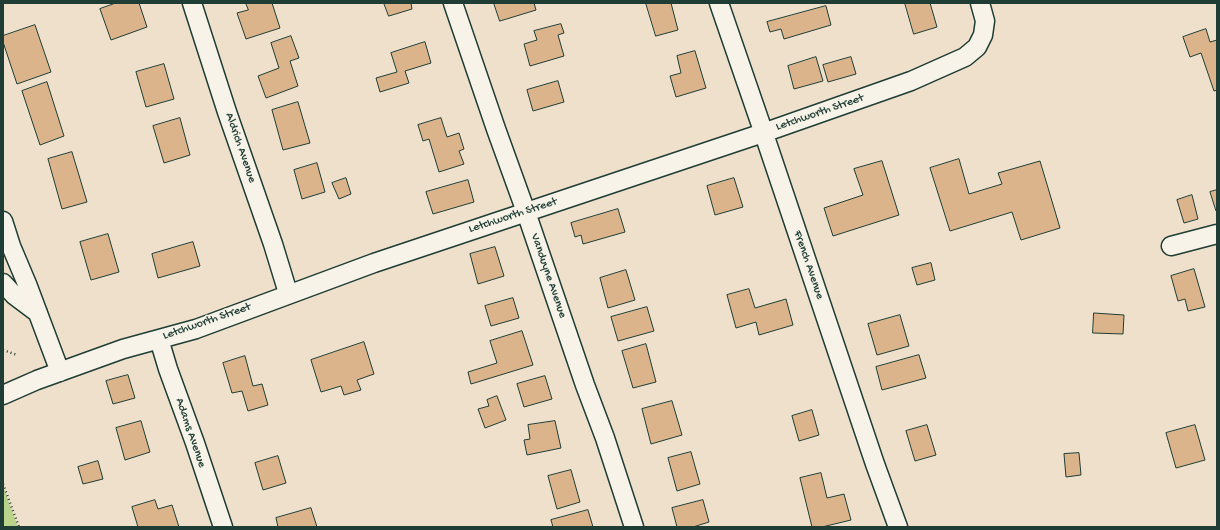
<!DOCTYPE html>
<style>
body{margin:0}
#map{position:relative;width:1220px;height:530px;overflow:hidden;background:#efe0cc;font-family:"Gochi Hand",sans-serif}
canvas{display:block}
.frame{position:absolute;inset:0;border:4px solid #1f3d34;pointer-events:none}
</style>
<div id="map">
<canvas width="1220" height="530"></canvas>
<div class="frame"></div>
</div>
<script>
const g = document.querySelector('canvas').getContext('2d');
g.lineJoin = 'round';
function fill(path, color) {
  g.fillStyle = color;
  g.fill(path, 'evenodd');
}
function strokePath(path, color, width, dash) {
  g.strokeStyle = color;
  g.lineWidth = width;
  g.lineCap = dash ? 'butt' : 'round';
  g.setLineDash(dash || []);
  g.stroke(path);
}
function label(font, color, halo, rows, align = 'center') {
  g.font = font + ' "Gochi Hand",sans-serif';
  g.lineWidth = 3;
  g.setLineDash([]);
  g.textBaseline = 'middle';
  g.strokeStyle = halo;
  g.fillStyle = color;
  for (const [text, x, y, turn = 0] of rows) {
    g.save();
    g.translate(x, y);
    g.rotate((+turn || 0) * Math.PI / 180);
    g.textAlign = isNaN(turn) ? turn : align;
    if (halo) g.strokeText(text, 0, 0);
    g.fillText(text, 0, 0);
    g.restore();
  }
}
fill(new Path2D(`
 M3 486 18 527H3Z`), '#bbd48b');
const building = new Path2D(`
 M116 3H139L147 27 111 40 100 9Z
 M246 3H272L280 28 246 39 237 13 248 10Z
 M384 3H411L412 9 389 16Z
 M494 3H534L536 10 500 21Z
 M646 3H671L678 30 656 36Z
 M905 3H930L937 27 914 34Z
 M826 6 831 25 784 39 781 29 770 32 767 22Z
 M561 24 564 33 558 35 564 56 530 66 524 44 537 40 534 31Z
 M35 25 51 72 17 84 3 42V36Z
 M1206 29 1210 42 1217 40V90L1214 91 1201 53 1190 57 1183 37Z
 M291 36 299 58 290 61 298 86 266 98 258 76 279 68 271 43Z
 M425 42 431 63 405 71 409 83 380 92 376 78 397 72 391 53Z
 M695 51 706 88 676 97 670 76 681 73 677 56Z
 M816 57 823 81 794 89 788 66Z
 M851 57 856 74 828 82 823 65Z
 M164 64 174 99 146 107 136 72Z
 M558 81 564 102 533 111 527 90Z
 M47 82 64 136 40 145 22 91Z
 M298 102 310 143 283 150 272 110Z
 M180 118 190 155 164 163 153 126Z
 M441 118 447 137 459 133 464 149 459 151 464 164 439 172 429 139 423 141 418 125Z
 M72 152 87 202 62 209 48 159Z
 M959 159 969 194 1002 184 998 173 1040 161 1060 228 1021 240 1012 212 950 231 930 168Z
 M882 161 899 215 833 236 824 208 863 195 854 169Z
 M317 163 325 192 302 199 294 170Z
 M346 178 351 194 339 199 332 183Z
 M734 178 743 207 715 215 707 186Z
 M468 180 474 202 433 214 426 192Z
 M1217 190V211H1216L1210 192Z
 M1192 195 1198 219 1184 223 1177 200Z
 M618 209 625 232 583 244 581 235 575 237 571 223Z
 M108 234 119 272 91 280 80 242Z
 M193 242 200 266 158 278 152 254Z
 M495 247 504 276 478 284 470 254Z
 M931 263 935 280 917 285 912 268Z
 M1194 269 1205 307 1188 311 1185 299 1178 301 1171 276Z
 M626 270 635 300 608 308 600 278Z
 M749 289 755 308 786 299 793 325 759 335 756 322 736 328 727 295Z
 M513 298 519 318 491 326 485 306Z
 M647 307 654 331 618 341 611 317Z
 M1094 313 1124 315 1123 334 1093 333Z
 M900 315 909 346 877 355 868 324Z
 M522 331 533 365 471 384 468 372 497 363 490 341Z
 M364 342 374 374 357 380 361 390 344 395 341 386 321 392 311 360Z
 M646 344 656 382 633 388 622 351Z
 M919 355 926 378 882 390 876 367Z
 M245 356 253 386 262 384 268 405 248 411 242 391 232 393 223 363Z
 M128 375 135 398 113 404 106 381Z
 M545 376 552 399 524 407 517 384Z
 M497 396 506 420 485 428 478 409 489 406 487 400Z
 M672 401 682 435 651 444 642 409Z
 M812 410 819 435 799 441 792 416Z
 M141 421 150 452 125 460 116 428Z
 M555 421 561 448 527 455 524 440 530 439 528 425Z
 M927 425 936 455 915 461 906 431Z
 M1195 425 1205 460 1176 468 1166 433Z
 M691 452 700 484 677 491 668 458Z
 M1079 453 1081 475 1066 477 1064 454Z
 M278 456 286 483 263 490 255 463Z
 M98 461 103 479 83 484 78 467Z
 M571 470 580 502 557 509 548 476Z
 M821 473 827 498 844 494 851 520 822 527H812L800 478Z
 M155 500 158 509 172 505 179 527H138L132 507Z
 M703 500 709 522 693 527H677L672 508Z
 M311 508 317 527H278L276 518Z
 M588 510 593 527H553L551 520Z`);
fill(building, '#dbb48c');
strokePath(building, '#1f3d34', 1);
const minor = new Path2D(`
 M192 3 227 112 273 244 288 293
 M453 3 496 129 526 212 585 385 605 438 634 527
 M719 3 761 125 875 464 898 527
 M3 221 11 246 27 284 60 372
 M1171 246 1217 234
 M3 283 14 295 38 313
 M159 339 168 369 195 443 223 527
 M3 395 37 380 123 349 196 329 374 263 763 133 911 81 965 57 977 47 983 35 985 21 980 3`);
strokePath(minor, '#1f3d34', 21);
strokePath(new Path2D(`
 M3 350 17 355
 M3 484 19 527`), '#1f3d34', 2.5, [1, 3]);
strokePath(minor, '#f7f3e8', 18);
label('12px', '#1f3d34', '#f7f3e8', [
 ["Letchworth Street",820,113,-19],
 ["Aldrich Avenue",240,148,71],
 ["Letchworth Street",513,216,-18],
 ["French Avenue",808,265,71],
 ["Vanduyne Avenue",548,276,71],
 ["Letchworth Street",207,322,-19],
 ["Adams Avenue",190,433,71]
]);
</script>
